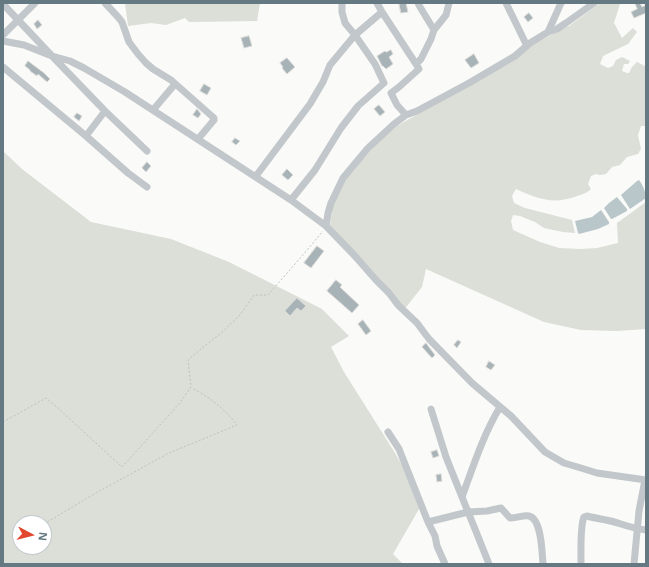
<!DOCTYPE html>
<style>
body{margin:0}
#map{position:relative;width:649px;height:567px;overflow:hidden;background:#fafaf8;font-family:"Noto Sans",sans-serif}
canvas{display:block}
.frame{position:absolute;inset:0;border:4px solid #657983;pointer-events:none}
.north{position:absolute;left:12px;top:515px;width:40px;height:40px;box-sizing:border-box;background:#fff;border:1px solid #c1c9cd;border-radius:50%;rotate:97deg;font-size:11px;font-weight:700;line-height:16px;text-align:center;color:#657983}
.north::after{content:'';display:block;margin:auto;width:14px;height:18px;background:#e24830;clip-path:polygon(50% 0,100% 100%,50% 72%,0 100%)}
</style>
<div id="map">
<canvas width="649" height="567"></canvas>
<div class="frame"></div>
<div class="north">N</div>
</div>
<script>
const g = document.querySelector('canvas').getContext('2d');
g.lineJoin = 'round';
function fill(path, color) {
  g.fillStyle = color;
  g.fill(path, 'evenodd');
}
function strokePath(path, color, width, dash) {
  g.strokeStyle = color;
  g.lineWidth = width;
  g.lineCap = dash ? 'butt' : 'round';
  g.setLineDash(dash || []);
  g.stroke(path);
}
fill(new Path2D(`
 M125 3H260L257 21 189 22 185 18 166 25 151 23 128 26Z
 M600 3H622L620 4 614 23 622 38 633 28 637 32 628 44 603 56 600 64 608 68 613 66 616 60 622 57 630 61 628 64H624L622 71 627 73H629L632 67 637 62 645 66H646V126H641L638 135 641 149 638 154 627 157 620 165 612 167 606 174 600 175 596 174 591 176 588 184 591 189C587 193 583 194 577 196 554 205 538 199 516 189L512 196 514 203 525 208 572 220 575 233 563 232 544 228 535 222 520 216 513 215 511 221 513 230 540 242 559 248 581 249 597 248 618 243 617 223 646 202V329L617 331 581 330 544 322 426 269 422 287 403 311 332 234 330 224 333 204 345 180 376 144 397 126 516 58 531 45 569 26Z
 M3 151 22 169 91 222 171 239 229 262 322 309 349 336 331 347 344 372 395 453 423 502 393 554 403 564H3ZM20 523H44V547H20Z`), '#dbdfd7');
fill(new Path2D(`
 M639 180C643 185 646 193 646 198L630 209 621 195 637 181Z
 M617 197 627 209V211L612 219H611L604 208 609 203Z
 M601 210 609 222V224L598 229 579 234 578 233 575 221 592 217Z`), '#b9c7ca');
const building = new Path2D(`
 M399 3H406L408 12 401 13Z
 M635 3H640L642 7 646 5V13L634 18 631 12 637 9Z
 M529 13 533 18 528 22 524 17Z
 M38 20 42 25 37 29 34 24Z
 M249 36 252 46 244 48 241 38Z
 M391 50 393 54 389 57 393 64 386 69 383 66H382L377 56 385 51 386 52Z
 M474 54 479 63 471 68 465 60Z
 M287 58 295 67 287 74 282 68 283 67 280 63Z
 M28 61 44 73 50 79 47 82 38 74 37 76 30 71V70L25 66Z
 M204 84 211 88 207 95 200 91Z
 M379 105 385 112 380 116 374 109Z
 M197 109 201 114 198 118 193 115Z
 M77 113 82 116 79 121 74 117Z
 M235 138 240 141 236 145 232 142Z
 M147 162 151 166 146 172 142 168Z
 M287 169 293 175 288 180 282 175Z
 M317 246 324 251 311 268 304 263Z
 M336 280 342 285 340 287 359 305 352 313 327 291Z
 M297 298 306 306 301 311 297 308 290 316 285 311Z
 M363 320 371 331 366 335 358 324Z
 M458 340 461 342 457 348 454 345Z
 M426 343 435 355 432 358 422 347Z
 M489 361 495 365 491 370 486 367Z
 M437 450 439 456 433 458 431 452Z
 M441 474 442 481 437 482 436 475Z`);
fill(building, '#a8b3b7');
strokePath(building, '#dcdcda', 1);
strokePath(new Path2D(`
 M3 422 46 398 59 409 122 467 179 404 191 387 188 360 202 348 220 334 240 315 254 295H268L308 249 323 231
 M44 524 94 494 169 453 237 425C225 409 209 397 192 388`), '#bbc0c2', 1, [2, 2]);
strokePath(new Path2D(`
 M105 3 118 17 122 22 129 42 138 54 146 63 153 69 171 80 214 118V120L198 139
 M418 3 420 7 434 30
 M506 3 527 46
 M3 4 52 56 70 61 84 68 125 92 291 200 326 226 354 255 376 280 389 293 398 305 417 323 429 339 472 383 511 416 545 452 564 463 581 468 597 473 646 480
 M382 12 416 64
 M548 32 561 3
 M3 35 35 3
 M3 41 24 45 52 56 105 111 147 151
 M3 67 86 136 128 173 147 187
 M153 110 175 84
 M406 115 397 105 391 93 399 87 419 69 416 64 421 59 431 39 434 30 446 15 449 3
 M86 136 105 111
 M256 176 310 104 323 82 330 65 355 35 382 12 377 3
 M291 200 315 170 341 128 358 106 384 83 375 64 355 35 345 23 342 12V3
 M326 226 328 213 331 203 343 178 368 148 394 124 406 115 417 111 469 83 515 56 530 43 548 32 557 29 566 23 594 3
 M431 409 446 457 462 497 475 529 489 564
 M388 432 399 449 428 522 435 536 437 546 445 564
 M462 497C473 467 483 435 500 407
 M428 522 468 512 487 511 501 508 510 518C516 518 524 515 529 516 542 519 542 554 543 564
 M581 564C581 554 580 526 584 517L587 516C598 519 610 520 621 524 630 527 637 529 646 530
 M634 564 639 511 645 480`), '#c1c7ca', 7);
</script>
